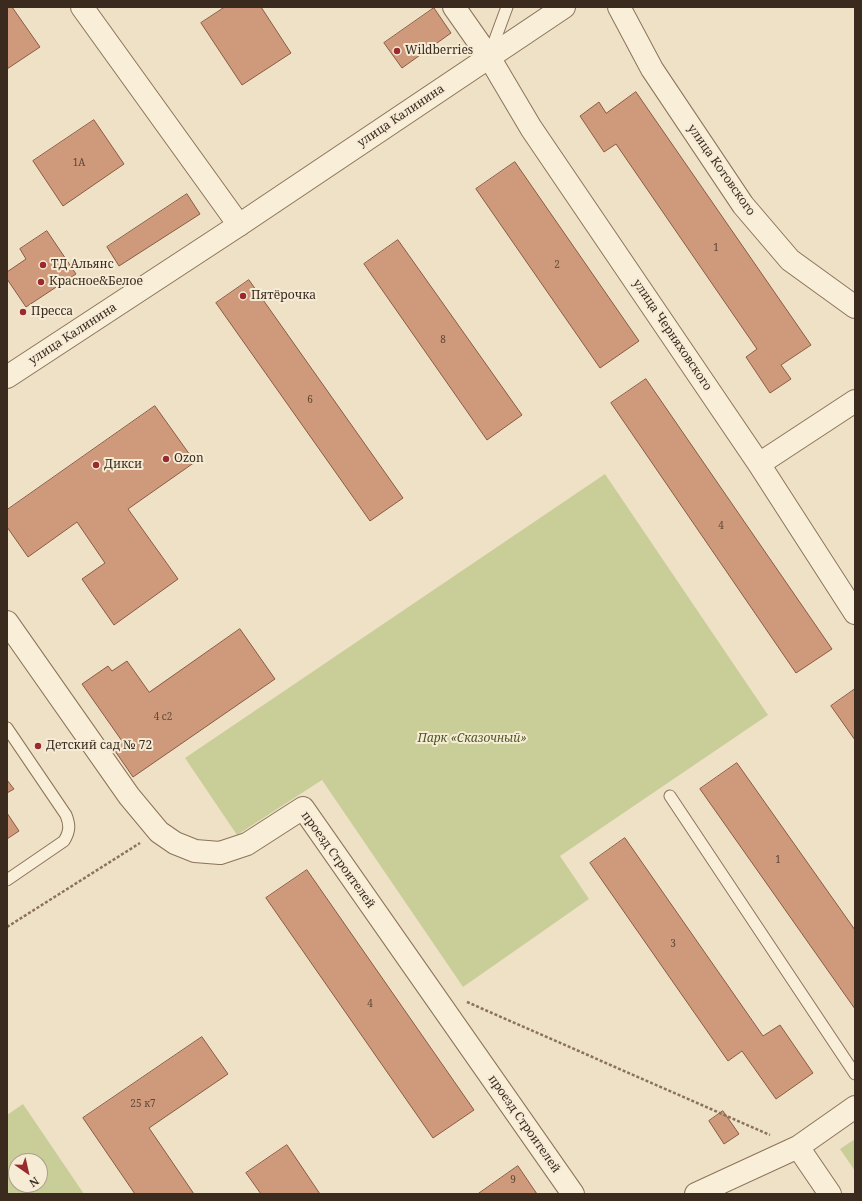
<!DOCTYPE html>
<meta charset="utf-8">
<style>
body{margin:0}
#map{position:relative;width:862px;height:1201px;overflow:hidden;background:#efe1c6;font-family:"Noto Serif",serif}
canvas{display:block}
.frame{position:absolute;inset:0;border:8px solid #3b2b1f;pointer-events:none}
.north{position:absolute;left:8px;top:1153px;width:40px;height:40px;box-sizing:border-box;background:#f6ecd6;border:1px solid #ab9f8d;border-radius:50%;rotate:146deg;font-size:11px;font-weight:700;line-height:16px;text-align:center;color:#3b2b1f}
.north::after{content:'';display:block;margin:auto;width:14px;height:18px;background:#9b2a2f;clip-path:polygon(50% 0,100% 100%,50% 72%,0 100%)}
</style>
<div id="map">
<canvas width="862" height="1201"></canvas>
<div class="frame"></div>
<div class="north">N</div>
</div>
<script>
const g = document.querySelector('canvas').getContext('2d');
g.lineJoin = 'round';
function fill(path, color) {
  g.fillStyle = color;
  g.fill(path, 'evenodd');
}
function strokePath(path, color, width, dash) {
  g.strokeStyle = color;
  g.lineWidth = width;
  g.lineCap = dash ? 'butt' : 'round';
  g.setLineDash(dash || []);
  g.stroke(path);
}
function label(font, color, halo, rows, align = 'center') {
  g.font = font + ' "Noto Serif",serif';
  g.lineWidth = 4;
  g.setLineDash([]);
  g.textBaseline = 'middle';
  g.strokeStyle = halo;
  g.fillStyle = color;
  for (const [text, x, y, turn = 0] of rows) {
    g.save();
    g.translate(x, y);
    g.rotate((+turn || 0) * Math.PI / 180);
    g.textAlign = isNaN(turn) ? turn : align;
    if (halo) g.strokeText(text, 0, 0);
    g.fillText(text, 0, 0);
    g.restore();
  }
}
fill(new Path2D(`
 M605 474 768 715 560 856 589 899 463 987 322 780 237 835 185 758Z
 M23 1104 84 1194H7V1115ZM16 1161H40V1185H16Z
 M855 1139V1171L840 1149Z`), '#c9ce99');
const building = new Path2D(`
 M7 7H12L40 47 7 69Z
 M225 7H261L291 53 242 85 201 23Z
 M434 8 451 33 402 68 384 43Z
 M636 92 811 345 781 365 791 379 770 393 746 357 757 349 616 144 604 152 580 116 599 102 606 113Z
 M94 120 124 164 63 206 33 161Z
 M515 162 639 341 600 368 476 189Z
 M187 194 200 214 119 266 107 247Z
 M47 231 76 274 26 307 7 279V272L26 259 20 249Z
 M398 240 522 415 487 440 364 264Z
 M249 280 403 498 370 521 216 303Z
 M646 379 832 649 796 673 611 403Z
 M155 406 195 462 128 509 178 579 114 625 82 579 105 563 77 522 28 557 7 527V510Z
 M240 629 275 679 133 777 113 748 122 741 82 684 108 666 112 671 127 661 149 692Z
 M855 689V740L831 706Z
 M737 763 855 930V1009L700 789Z
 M7 780 14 789 7 793Z
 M7 813 19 831 7 839Z
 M625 838 763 1036 780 1025 813 1073 776 1099 742 1051 728 1061 590 863Z
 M307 870 474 1110 433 1138 266 898Z
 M202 1037 228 1074 149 1128 194 1194H135L83 1118Z
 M723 1111 739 1134 724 1144 709 1121Z
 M287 1145 320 1194H261L246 1173Z
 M518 1166 537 1194H478Z`);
fill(building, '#ce9a7b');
strokePath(building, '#8a5b41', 1);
const service = new Path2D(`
 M490 53 507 7
 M7 728 66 815C70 825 70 831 64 841L7 880
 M670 796 855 1074`);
const minor = new Path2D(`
 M82 7 239 225
 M454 7 489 57 531 128 759 464 855 613
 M619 7 652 69 743 205 790 260 855 307
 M759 464 855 401
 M7 622 129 796 159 832 175 843 195 851 220 853 247 844 303 808 573 1194
 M798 1147 830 1194
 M696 1194 798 1147 855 1107`);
const tertiary = new Path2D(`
 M7 377 239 225 564 7`);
strokePath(service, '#8b735b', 13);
strokePath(minor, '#8b735b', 24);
strokePath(tertiary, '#8b735b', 24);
strokePath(new Path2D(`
 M7 927 140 843
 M467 1002 770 1135`), '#8b735b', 2.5, [3, 2]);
strokePath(service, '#f9efd9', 11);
strokePath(minor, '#f9efd9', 22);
strokePath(tertiary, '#f9efd9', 22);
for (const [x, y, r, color] of [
 [397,51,4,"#9b2a2f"],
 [43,265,4,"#9b2a2f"],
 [41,282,4,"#9b2a2f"],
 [243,296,4,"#9b2a2f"],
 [23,312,4,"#9b2a2f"],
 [166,459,4,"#9b2a2f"],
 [96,465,4,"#9b2a2f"],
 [38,746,4,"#9b2a2f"]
]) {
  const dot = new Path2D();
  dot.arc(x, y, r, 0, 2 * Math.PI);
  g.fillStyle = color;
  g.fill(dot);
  strokePath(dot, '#f6ecd6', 1.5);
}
label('10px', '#604736', null, [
 ["1А",79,163],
 ["1",716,248],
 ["2",557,265],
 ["8",443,340],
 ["6",310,400],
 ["4",721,526],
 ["4 с2",163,717],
 ["1",778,860],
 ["3",673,944],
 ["4",370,1004],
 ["25 к7",143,1104],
 ["9",513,1180]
]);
label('12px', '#3b2b1f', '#f6ecd6', [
 ["Wildberries",405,51],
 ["ТД Альянс",51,265],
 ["Красное&Белое",49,282],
 ["Пятёрочка",251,296],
 ["Пресса",31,312],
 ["Ozon",174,459],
 ["Дикси",104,465],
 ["Детский сад № 72",46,746]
], 'left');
label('12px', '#3b2b1f', '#f6ecd6', [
 ["улица Калинина",401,116,-34],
 ["улица Котовского",721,170,55],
 ["улица Калинина",73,334,-33],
 ["улица Черняховского",672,335,56],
 ["проезд Строителей",338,860,54],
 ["проезд Строителей",524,1124,55]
]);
label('italic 12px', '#4d5725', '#f6ecd6', [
 ["Парк «Сказочный»",472,739]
]);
</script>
